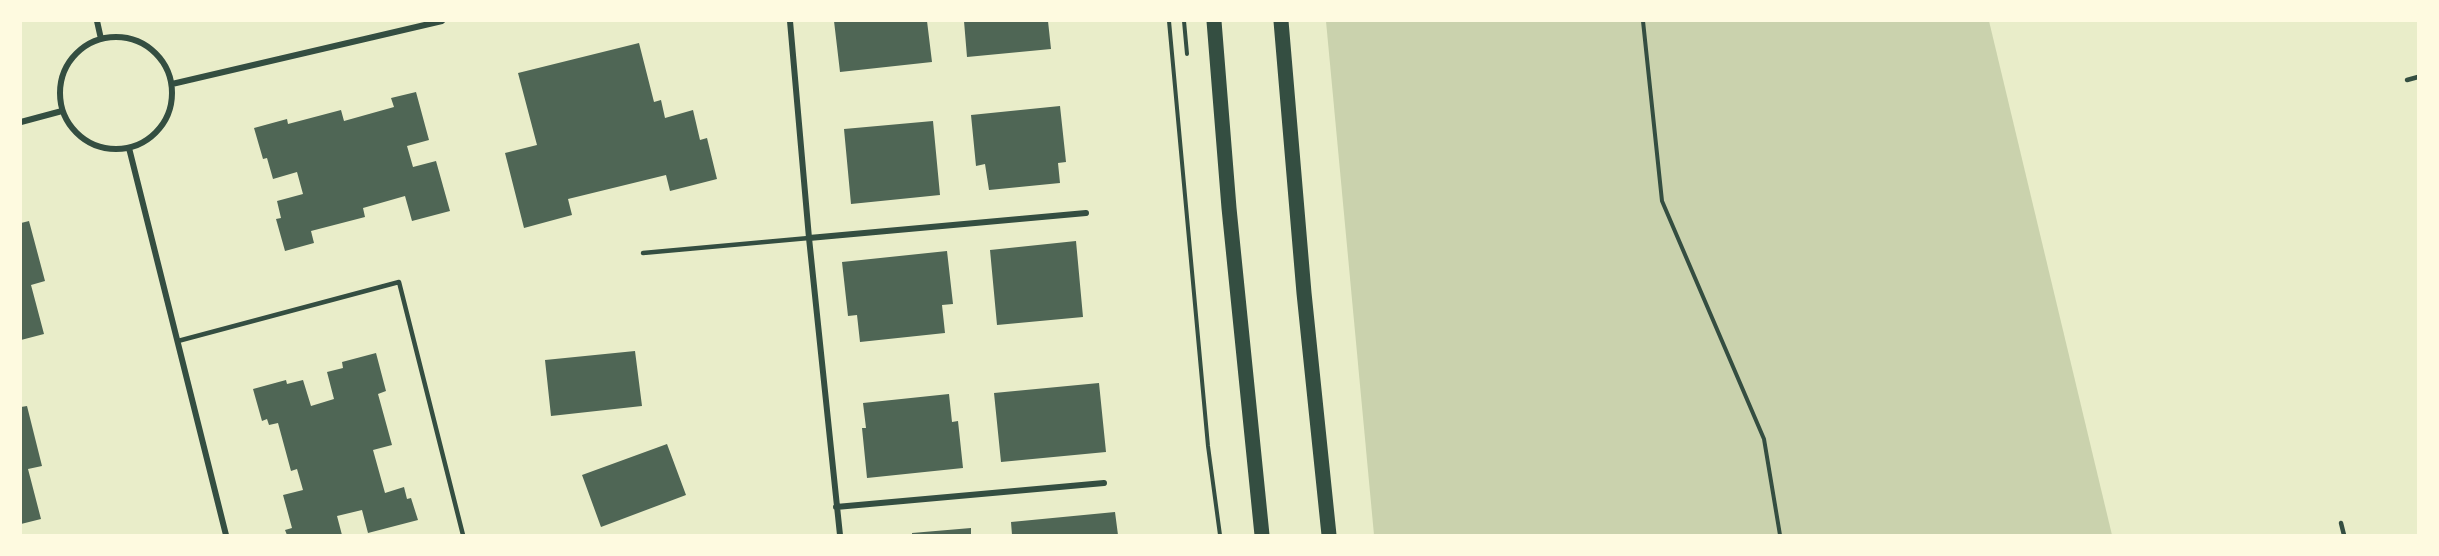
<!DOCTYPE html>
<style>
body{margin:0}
#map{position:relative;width:2439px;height:556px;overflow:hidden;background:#e9edc9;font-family:"Varela Round",sans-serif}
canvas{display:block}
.frame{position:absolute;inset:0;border:22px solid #fefae0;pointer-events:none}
</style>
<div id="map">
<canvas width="2439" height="556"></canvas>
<div class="frame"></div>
</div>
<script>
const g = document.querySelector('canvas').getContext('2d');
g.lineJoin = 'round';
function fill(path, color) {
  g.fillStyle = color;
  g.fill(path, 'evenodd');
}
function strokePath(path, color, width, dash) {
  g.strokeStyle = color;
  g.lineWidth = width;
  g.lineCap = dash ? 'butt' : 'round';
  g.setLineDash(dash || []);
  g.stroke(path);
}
fill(new Path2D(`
 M1326 21H1989L2112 535H1374Z`), '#cad2ad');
fill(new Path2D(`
 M834 21H927L932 62 840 72Z
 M964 21H1048L1051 49 967 57Z
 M639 43 654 102 661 100 665 118 693 110 700 140 707 138 717 179 670 191 666 175 568 199 572 215 524 228 505 153 537 145 518 73Z
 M416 92 429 140 407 146 413 167 436 161 450 211 412 221 405 196 363 208 365 217 311 231 314 243 285 251 276 219 281 218 277 201 303 194 297 172 273 179 267 158 263 159 254 128 287 119 288 124 341 110 344 121 394 107 391 98Z
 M1060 106 1066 162 1058 163 1060 183 989 190 985 164 976 166 971 115Z
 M933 121 940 195 851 204 844 129Z
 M29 221 45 281 31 285 44 334 21 340V223Z
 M1076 241 1083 317 997 325 990 250Z
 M947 251 953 304 942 305 945 333 860 342 857 315 848 316 842 262Z
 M635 351 642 406 551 416 545 360Z
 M376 353 386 391 378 394 392 445 373 450 385 493 404 487 407 499 411 498 418 520 368 533 362 510 337 516 342 535H287L285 530 292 528 283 495 303 490 297 469 291 471 278 423 269 425 267 419 262 421 253 389 286 380 287 384 303 380 311 406 334 399 327 372 343 368 342 362Z
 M1099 383 1106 452 1001 462 994 393Z
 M949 394 952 422 958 421 963 468 867 478 862 428H866L863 403Z
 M27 406 42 466 28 469 41 519 21 524V407Z
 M667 444 686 495 601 527 582 475Z
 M1115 512 1118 535H1012L1011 522Z
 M971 528V535H912V533Z`), '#4f6655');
strokePath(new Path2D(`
 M1169 21 1208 446 1220 535
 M1184 21 1187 54
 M1643 21 1662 201 1764 439 1780 535`), '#344e41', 4);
strokePath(new Path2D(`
 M2407 80 2418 77
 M643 253 809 238
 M178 341 399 282 463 535
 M2341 523 2344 535`), '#344e41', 4.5);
strokePath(new Path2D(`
 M97 21 101 39
 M790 21 809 238 840 535
 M60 93a56 56 0 1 1 112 0a56 56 0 1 1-112 0Z
 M172 84 442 21
 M21 122 62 111
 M129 148 226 535
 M809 238 1086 213
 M836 507 1104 483`), '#344e41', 6);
strokePath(new Path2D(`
 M1214 21 1229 208 1262 535
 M1281 21 1304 293 1329 535`), '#344e41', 15);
</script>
